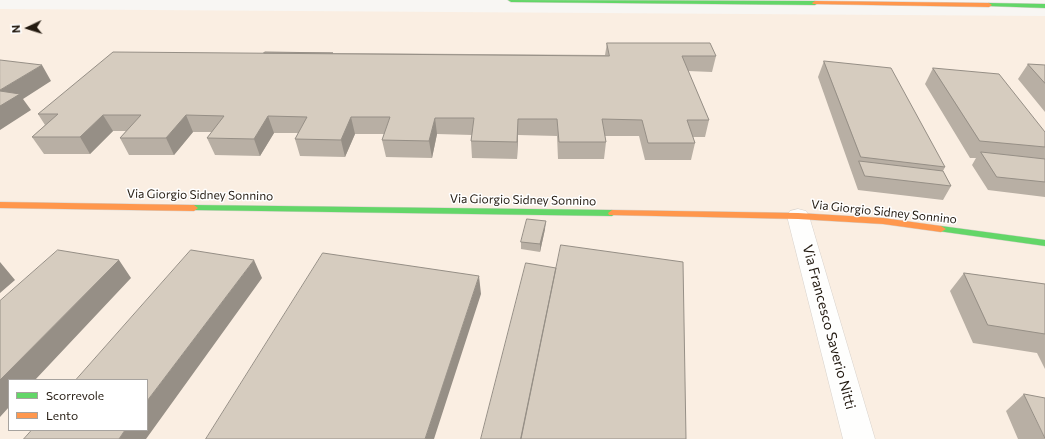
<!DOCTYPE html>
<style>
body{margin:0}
#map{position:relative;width:1045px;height:439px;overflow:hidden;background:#f8f6f3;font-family:Commissioner,sans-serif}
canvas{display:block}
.legend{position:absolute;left:8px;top:379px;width:140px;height:52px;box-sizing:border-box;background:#fff;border:1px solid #a7a39f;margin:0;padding:5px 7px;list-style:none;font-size:12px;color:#231a10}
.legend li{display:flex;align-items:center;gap:8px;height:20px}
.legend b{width:20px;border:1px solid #a7a39f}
.north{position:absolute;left:8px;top:8px;width:40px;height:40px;-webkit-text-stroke:3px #fff;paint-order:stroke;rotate:266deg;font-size:11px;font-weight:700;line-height:16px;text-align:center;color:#231a10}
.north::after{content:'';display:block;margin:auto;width:14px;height:18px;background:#231a10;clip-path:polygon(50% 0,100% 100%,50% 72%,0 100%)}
</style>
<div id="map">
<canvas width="1045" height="439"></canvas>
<ul class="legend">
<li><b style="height:5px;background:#63d668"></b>Scorrevole</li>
<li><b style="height:5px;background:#ff974d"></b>Lento</li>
</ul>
<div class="north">N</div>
</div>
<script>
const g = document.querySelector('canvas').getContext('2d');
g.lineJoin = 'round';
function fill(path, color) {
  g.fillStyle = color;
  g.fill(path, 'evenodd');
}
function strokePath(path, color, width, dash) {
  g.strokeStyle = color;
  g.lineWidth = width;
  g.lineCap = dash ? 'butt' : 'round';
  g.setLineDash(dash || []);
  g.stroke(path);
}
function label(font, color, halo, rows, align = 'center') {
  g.font = font + ' Commissioner,sans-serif';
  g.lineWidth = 3;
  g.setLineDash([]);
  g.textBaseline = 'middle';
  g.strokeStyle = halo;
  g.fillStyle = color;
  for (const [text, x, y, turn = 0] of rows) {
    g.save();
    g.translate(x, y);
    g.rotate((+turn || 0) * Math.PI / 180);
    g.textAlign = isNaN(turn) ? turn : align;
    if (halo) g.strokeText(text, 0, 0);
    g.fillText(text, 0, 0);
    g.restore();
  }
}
fill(new Path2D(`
 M0 9 1045 16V439H0ZM9 380H147V430H9Z`), '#faeee2');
const street = new Path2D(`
 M798 209 806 211 809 216 875 439H843L787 216 790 211Z`);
const fast = new Path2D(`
 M508 0 815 1 818 3 815 5 511 2Z
 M989 3 1045 4V8L987 6 986 5Z
 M194 205 612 210 616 213 612 216 191 210 190 208 191 206Z
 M941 226 1045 240V246L938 231 936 229Z`);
const slow = new Path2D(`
 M815 1 989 3 992 5 989 7 813 4 812 3Z
 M0 202 194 205 198 208 194 211 0 208Z
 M612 210 798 213 883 218 941 226 946 229 941 232 883 224 798 219 609 215 608 213Z`);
strokePath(street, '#d7d1cb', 1);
strokePath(fast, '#d7d1cb', 1);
strokePath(slow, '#d7d1cb', 1);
fill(street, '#fefefd');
fill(fast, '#63d668');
fill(slow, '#ff974d');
fill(new Path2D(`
 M607 43 716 56 712 72 688 71 709 120 705 137H693L695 143 691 160H645L639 136H605L606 142 604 159H558L557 136 518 135 517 159 472 158 471 141 472 135 437 134 432 158 386 157 382 140 384 134H355L345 157 300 156 295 139 298 133H274L260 156 215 155 207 138 212 132H193L174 155H129L120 138 126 131H113L90 154H44L32 137 45 125 38 114 333 53 605 55Z
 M824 61 945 167 943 171 951 186 943 200 858 190 818 77Z
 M1028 64 1045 65V112L1018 79Z
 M933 68 1045 132V197L988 190 972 165 976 158H970L925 84Z
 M545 229 540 252 521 249V242Z
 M964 273 1045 284V369L1037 353 973 343 950 291Z
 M1024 394 1045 439H1018L1006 411Z`), '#b8afa4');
fill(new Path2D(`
 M42 65 51 81 23 99 31 110 0 130V90Z
 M103 115 113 131 90 154 80 137Z
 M186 115 193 132 174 155 166 138Z
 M268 116 274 133 260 156 254 139Z
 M351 117 355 134 345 157 341 140Z
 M435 118 437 134 432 158 429 141Z
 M518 119V135L517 159V142Z
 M546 221 545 229 540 252V244Z
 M119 260 131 278 35 380H9V407L0 417V380Z
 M254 260 262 278 146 439H119L125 430H147V401Z
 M0 262 15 280 0 293Z
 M479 276 481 294 434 439H425Z`), '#968f86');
const building = new Path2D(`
 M607 43H710L716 56H682L709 120H687L695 143H648L642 120 602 119 606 142H559L557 119H518L517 142 471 141 474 118H435L429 141 382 140 390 117H351L341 140 295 139 307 117 268 116 254 139 207 138 224 116 186 115 166 138H120L141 115H103L80 137H32L58 114H38L113 52 609 56Z
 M265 52 333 53H264Z
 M0 60 42 65 0 90Z
 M824 61 891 68 945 167 861 157Z
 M1028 64 1045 65V83Z
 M933 68 999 74 1045 132V147L980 141Z
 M0 91 20 94 0 106Z
 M981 152 1045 159V182L997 177Z
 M859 161 943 171 951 186 865 176Z
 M527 219 546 221 540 244 521 242Z
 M561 245 683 262 686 439H521Z
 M58 250 119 260 0 380V301Z
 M191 250 254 260 147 401V380H76Z
 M323 253 479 276 425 439H206Z
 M526 263 556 268 521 439H481Z
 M964 273 1045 284V334L988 325Z
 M1024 394 1045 398V438Z
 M32 430H125L119 439H24Z`);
fill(building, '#d6ccbf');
strokePath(building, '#968f86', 1);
label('12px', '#231a10', '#fff', [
 ["Via Giorgio Sidney Sonnino",200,195,1],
 ["Via Giorgio Sidney Sonnino",523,200,1],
 ["Via Giorgio Sidney Sonnino",884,212,6]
]);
label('14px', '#231a10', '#fff', [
 ["Via Francesco Saverio Nitti",829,327,75]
]);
</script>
